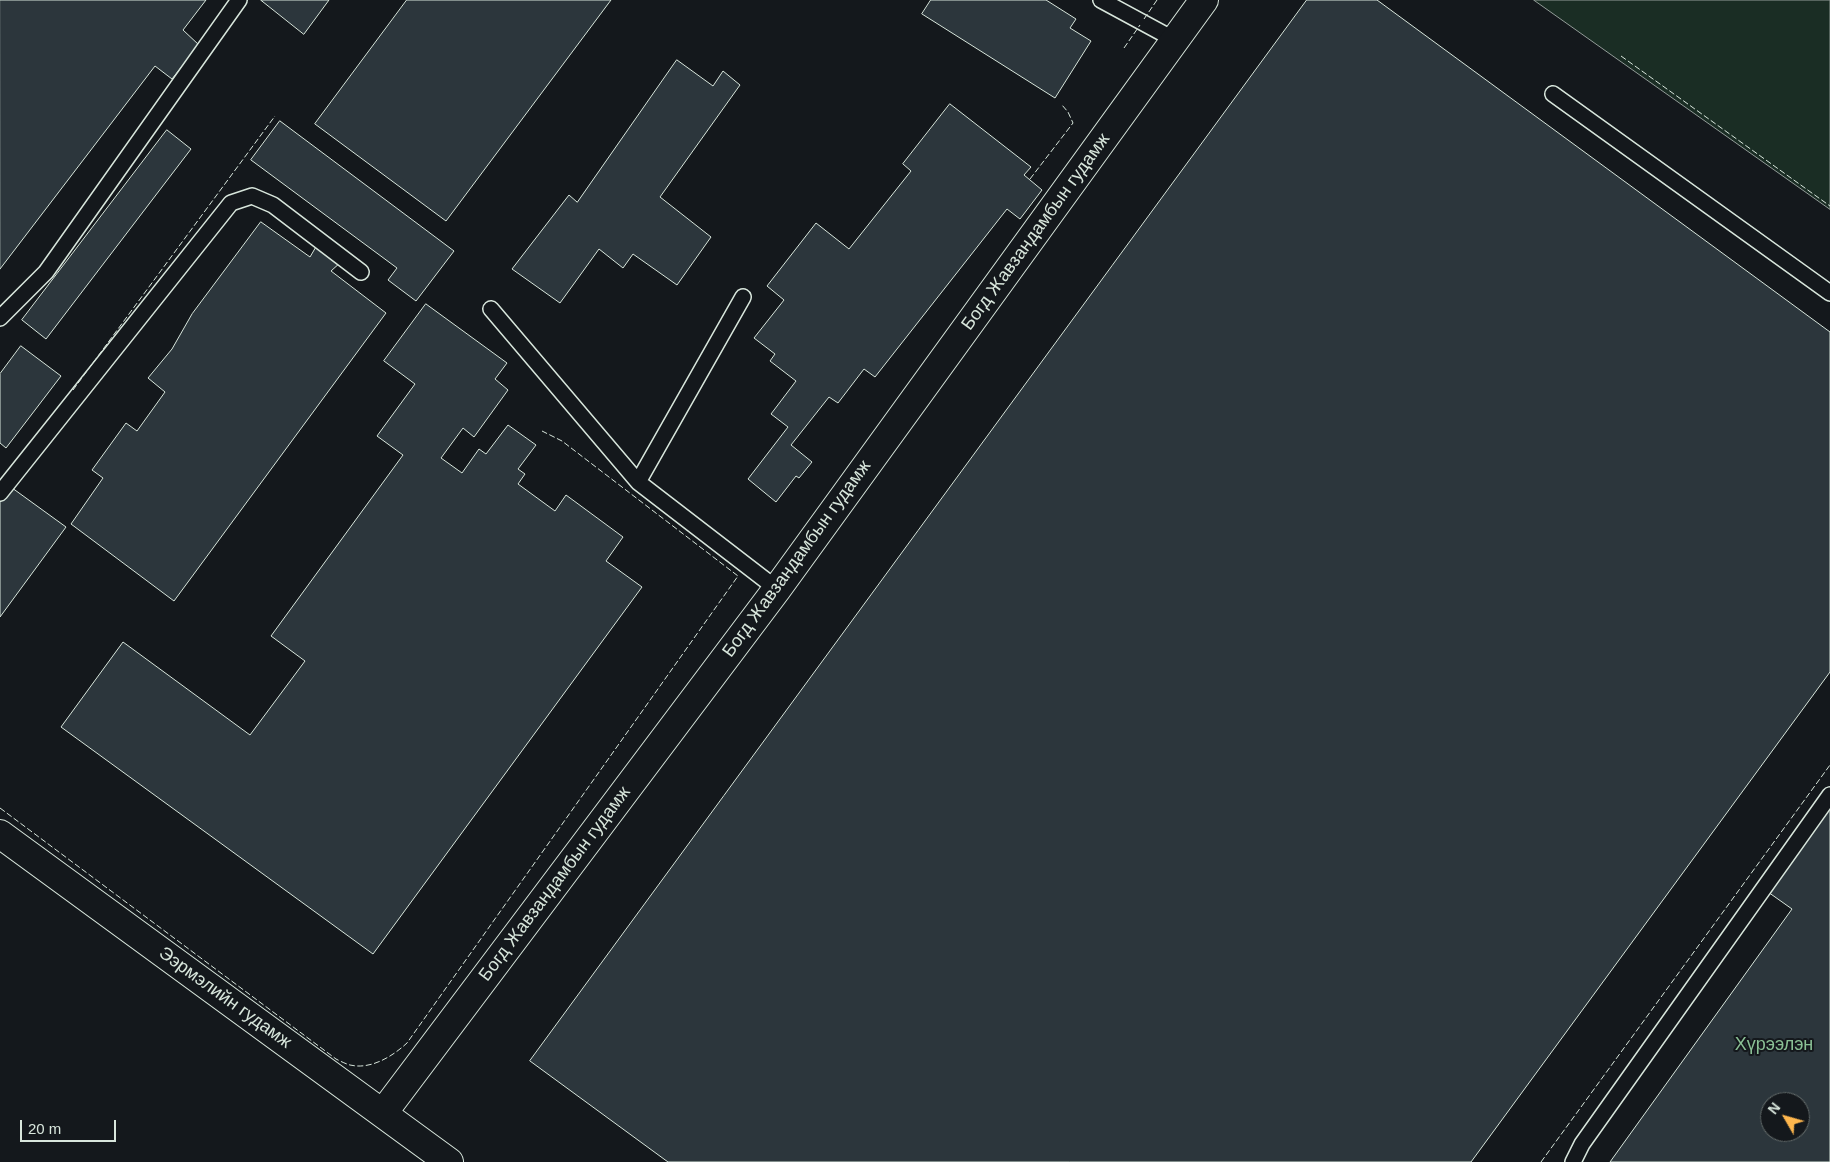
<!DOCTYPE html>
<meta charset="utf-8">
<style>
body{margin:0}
#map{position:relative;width:1830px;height:1162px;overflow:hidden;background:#14181c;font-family:Arial,sans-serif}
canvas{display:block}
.north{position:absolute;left:1760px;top:1092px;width:50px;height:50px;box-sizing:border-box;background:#14181c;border:1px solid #626a69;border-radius:50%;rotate:308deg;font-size:14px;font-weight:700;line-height:20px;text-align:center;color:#d8e6dc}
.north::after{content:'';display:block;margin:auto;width:18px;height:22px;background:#ffb74d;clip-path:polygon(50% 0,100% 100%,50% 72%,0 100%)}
.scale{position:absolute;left:20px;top:1120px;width:96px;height:22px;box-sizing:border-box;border:2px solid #d8e6dc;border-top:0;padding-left:6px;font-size:15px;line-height:18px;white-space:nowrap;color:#d8e6dc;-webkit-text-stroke:4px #14181c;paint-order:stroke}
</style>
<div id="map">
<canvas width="1830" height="1162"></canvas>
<div class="north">N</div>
<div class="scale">20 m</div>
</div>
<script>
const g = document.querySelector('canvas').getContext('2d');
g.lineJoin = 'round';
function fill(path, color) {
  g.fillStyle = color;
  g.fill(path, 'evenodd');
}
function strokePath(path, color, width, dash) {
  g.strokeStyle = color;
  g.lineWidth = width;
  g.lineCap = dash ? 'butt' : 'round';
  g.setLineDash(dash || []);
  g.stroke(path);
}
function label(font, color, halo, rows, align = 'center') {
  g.font = font + ' Arial,sans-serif';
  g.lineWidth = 4;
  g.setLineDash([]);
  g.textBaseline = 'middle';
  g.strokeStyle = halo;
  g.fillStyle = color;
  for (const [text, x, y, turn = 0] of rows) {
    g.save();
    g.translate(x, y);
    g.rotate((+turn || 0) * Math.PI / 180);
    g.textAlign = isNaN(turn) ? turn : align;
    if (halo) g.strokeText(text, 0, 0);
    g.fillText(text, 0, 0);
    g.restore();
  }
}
const green = new Path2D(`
 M1534 0H1830V209Z`);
fill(green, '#1a2d24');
strokePath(green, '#939e99', 1);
const building = new Path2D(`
 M0 0H206L183 30 199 45 172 79 155 66 0 269Z
 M261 0H329L304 34Z
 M407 0H611L446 221 315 124Z
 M931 0H1046L1076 19 1070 28 1091 41 1055 98 922 14Z
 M1307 0H1377L1830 332V672L1471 1162H668L530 1061Z
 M677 60 713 86 723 71 740 85 660 197 711 237 677 285 633 254 623 268 599 249 560 303 512 269 569 195 577 202Z
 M950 104 1031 167 1024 175 1042 190 1020 219 1007 209 875 377 864 369 838 403 829 397 791 445 812 462 799 478 796 476 776 502 748 479 788 427 771 414 796 381 770 361 775 354 754 338 784 300 767 286 816 223 849 249 911 171 903 164Z
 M280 121 454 251 416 301 388 280 397 268 251 160Z
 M167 130 191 149 46 339 22 320Z
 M261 222 310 257 317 245 341 262 331 271 386 313 174 601 71 524 103 478 92 470 126 423 137 431 165 392 148 378 172 349 192 314Z
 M426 304 507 363 495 379 508 390 474 437 463 428 441 458 462 473 479 449 486 454 508 425 536 445 518 469 525 474 518 484 555 511 566 495 623 537 606 561 642 587 373 954 61 727 123 642 250 735 305 661 271 636 403 455 377 436 415 384 384 361Z
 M21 346 61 376 6 448 0 443V374Z
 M8 485 66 527 0 617V496Z
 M1830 806V1162H1610L1792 909 1768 892ZM1770 1102H1800V1132H1770Z`);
fill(building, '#2c363c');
strokePath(building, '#d8e6dc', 1);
const lane = new Path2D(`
 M1101 0 1175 40
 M1553 94 1830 293
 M743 297 638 482 777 589
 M491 309 638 482
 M0 318 46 272 239 0
 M0 493 231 203 252 196 273 205 361 272
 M1573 1162 1582 1144 1830 795`);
const street = new Path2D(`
 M0 834 449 1162
 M383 1113 777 589 1204 0`);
strokePath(lane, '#d8e6dc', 18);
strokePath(street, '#d8e6dc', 30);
strokePath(lane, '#14181c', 15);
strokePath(street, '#14181c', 28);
strokePath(new Path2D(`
 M1144 19 1157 0
 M1124 48 1140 25
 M1621 56 1830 206
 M1030 179 1073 123 1068 112 1062 105
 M73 390 275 116
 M0 808 336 1059C340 1061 346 1064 350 1065 371 1070 393 1056 407 1043L738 576 562 441 542 431
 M1541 1162 1830 765`), '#d8e6dc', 1, [6, 2.5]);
label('18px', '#d8e6dc', '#14181c', [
 ["Богд Жавзандамбын гудамж",1036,232,-54],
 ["Богд Жавзандамбын гудамж",797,559,-54],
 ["Богд Жавзандамбын гудамж",555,884,-53],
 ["Ээрмэлийн гудамж",225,998,36]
]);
label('18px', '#8ac095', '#14181c', [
 ["Хүрээлэн",1774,1045]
]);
</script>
